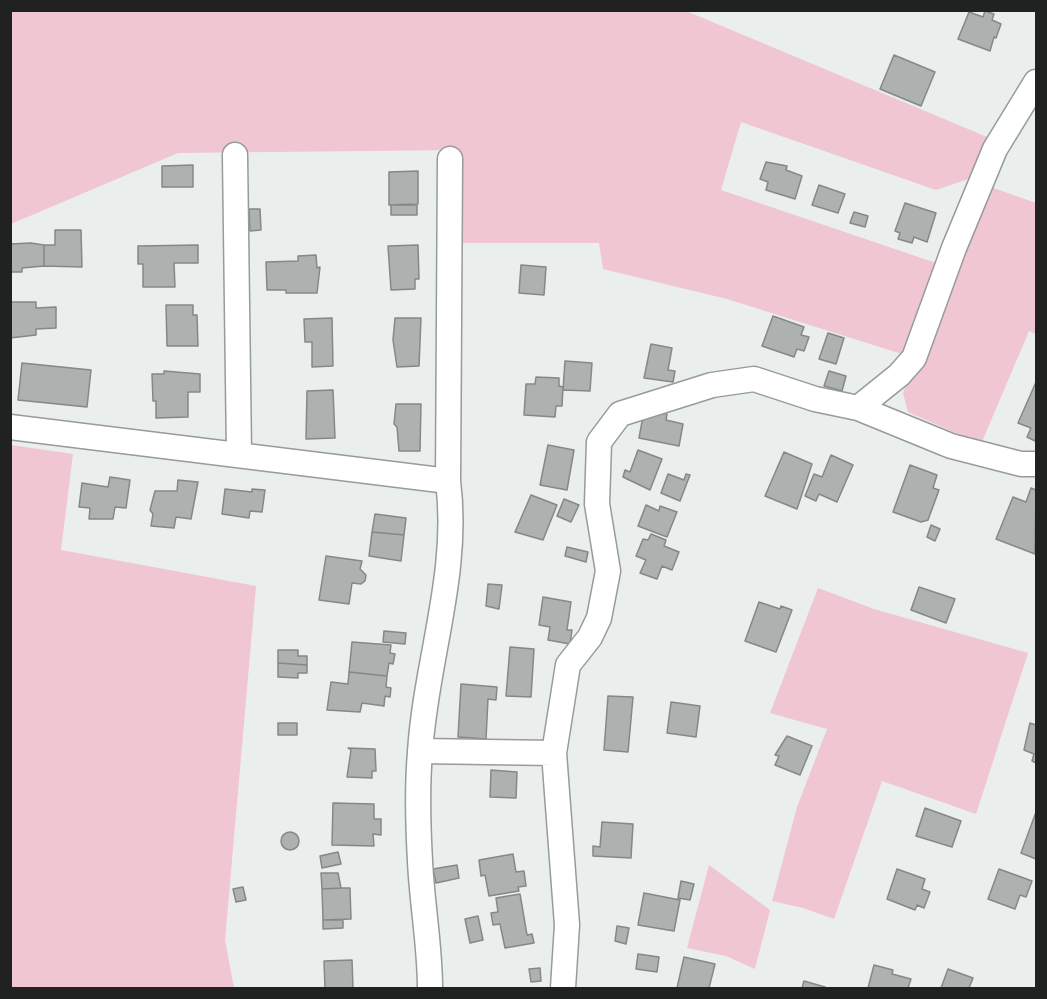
<!DOCTYPE html>
<style>
body{margin:0}
#map{position:relative;width:1047px;height:999px;overflow:hidden;background:#eaeeec;font-family:"Titillium Web",sans-serif}
canvas{display:block}
.frame{position:absolute;inset:0;border:12px solid #202221;pointer-events:none}
</style>
<div id="map">
<canvas width="1047" height="999"></canvas>
<div class="frame"></div>
</div>
<script>
const g = document.querySelector('canvas').getContext('2d');
g.lineJoin = 'round';
function fill(path, color) {
  g.fillStyle = color;
  g.fill(path, 'evenodd');
}
function strokePath(path, color, width, dash) {
  g.strokeStyle = color;
  g.lineWidth = width;
  g.lineCap = dash ? 'butt' : 'round';
  g.setLineDash(dash || []);
  g.stroke(path);
}
fill(new Path2D(`
 M11 11H686L992 139 977 176 936 190 741 122 721 190 939 264 905 355 727 299 603 269 599 243H455L459 150 178 153 11 224Z
 M988 186 1036 203V334L1029 331 981 444 908 412 903 393Z
 M11 445 73 454 61 550 256 586 225 940 234 988H11Z
 M818 588 874 609 1028 653 976 814 882 781 834 919 803 908 772 901 797 807 827 729 770 713Z
 M709 865 770 910 755 969 726 956 687 948Z`), '#f1c6d3');
const building = new Path2D(`
 M985 11 994 14 992 20 1001 24 996 38 994 37 990 51 958 39 969 12 983 17Z
 M894 55 935 72 921 106 880 89Z
 M766 162 787 166 786 170 802 176 795 199 766 190 768 182 760 179Z
 M193 165V187H162V166Z
 M418 171V204L389 205V172Z
 M819 185 845 194 838 213 812 205Z
 M905 203 936 213 927 242 914 237 912 243 898 239 900 233 895 231Z
 M391 205H417V215H391Z
 M249 209H260L261 230 250 231Z
 M854 212 868 216 865 227 850 223Z
 M55 230H81L82 267 44 266V245H55Z
 M31 243 44 245V266L22 268V272H10V244Z
 M198 245V263H174L175 287H143V264H138V246Z
 M418 245 419 279H415V289L391 290 388 246Z
 M316 255 317 268 320 267 317 293H286V290H267L266 262 298 261V256Z
 M521 265 546 267 544 295 519 293Z
 M10 302H36V308L56 307V328L36 329V335L10 338Z
 M166 305H193V315H197L198 346H167Z
 M773 316 804 327 801 335 809 337 804 351 797 349 794 357 762 346Z
 M332 318 333 366 312 367V342H305L304 319Z
 M395 318H421L419 366 397 367 393 340Z
 M828 333 844 338 836 364 819 359Z
 M651 344 672 348 668 370 675 371 673 382 644 378Z
 M565 361 592 363 590 391 563 390Z
 M22 363 91 370 87 407 18 400Z
 M164 371 200 374V392H188V417L156 418V401H153L152 374H164Z
 M829 371 846 376 842 391 824 386Z
 M536 377 559 378V386L563 387 562 406H556L555 417 524 415 526 384H535Z
 M1036 382V437L1035 441 1027 437 1031 428 1018 423Z
 M333 390 335 438 306 439 307 391Z
 M396 404H421L420 451H399L397 427 394 424Z
 M651 411 667 414 666 420 683 424 679 446 639 438 643 416 650 417Z
 M548 445 574 450 567 490 540 485Z
 M638 450 662 459 650 490 623 477 625 470 630 472Z
 M784 452 812 464 797 509 765 496Z
 M831 455 853 465 837 502 819 494 816 501 805 496 814 474 822 477Z
 M910 465 937 475 933 488 939 490 928 520 921 522 893 512Z
 M668 474 684 480 686 474 690 475 680 501 661 493Z
 M110 477 130 480 126 508 115 507 113 519H89L90 508 79 507 82 483 108 487Z
 M178 480 198 482 191 519 176 517 174 528 151 526 153 514 150 510 155 491H177Z
 M1031 488 1036 490 1035 554 996 539 1013 497 1026 502Z
 M225 489 252 492V489L265 490 262 512 250 511 249 518 222 514Z
 M531 495 557 505 543 540 515 532Z
 M564 499 579 505 571 522 557 516Z
 M646 505 659 511 660 506 677 512 667 537 638 526Z
 M375 514 406 518 404 535 372 532Z
 M931 525 940 529 935 541 927 537Z
 M372 532 404 535 401 561 369 556Z
 M651 534 666 540 664 546 679 552 672 570 662 566 657 579 640 573 646 560 636 556 643 539 648 540Z
 M567 547 588 552 586 562 565 556Z
 M326 556 362 561 360 569 366 575 365 581 361 584 352 583 349 604 319 600Z
 M488 584 502 585 499 609 486 606Z
 M919 587 955 599 946 623 911 610Z
 M543 597 571 602 567 630H572L570 644 548 640 550 627 539 625Z
 M759 602 780 609 781 606 792 610 776 652 745 641Z
 M384 631 406 633 405 644 383 642Z
 M352 642 391 645 390 653 395 654 393 664 389 663 387 676 349 672Z
 M510 647 534 649 531 697 506 696Z
 M278 650H298V656H307V665L278 663Z
 M278 663 307 665V673H298V678L278 677Z
 M349 672 387 676 386 687 391 688 390 697 385 696 384 706 362 703 360 712 327 710 331 682 348 684Z
 M461 684 497 687 496 700 488 699 486 739 458 737Z
 M608 696 633 697 628 752 604 750Z
 M671 702 700 706 696 737 667 733Z
 M278 723H297V735H278Z
 M1030 723 1036 725V763L1032 761 1034 754 1024 750Z
 M787 736 812 746 800 775 775 765 779 756 775 755Z
 M348 748 375 749 376 771H372V778L347 777 351 750Z
 M491 770 517 772 516 798 490 797Z
 M333 803 374 804V819H381V835L373 834 374 846 332 845Z
 M925 808 961 821 952 847 916 836Z
 M1036 812V859L1021 853Z
 M602 822 633 824 631 858 593 856V846L600 847Z
 M281 841a9 9 0 1 1 18 0a9 9 0 1 1-18 0Z
 M338 852 341 864 322 868 320 856Z
 M513 854 516 872 524 871 526 886 518 887 519 891 489 896 485 875 481 876 479 860Z
 M457 865 459 878 436 883 433 869Z
 M897 869 925 879 922 889 930 892 924 908 917 905 915 910 887 899Z
 M999 869 1032 881 1026 897 1020 895 1015 909 988 899Z
 M321 873H338L341 888 322 889Z
 M681 881 694 884 690 900 678 898Z
 M243 887 246 900 236 902 233 889Z
 M341 888H350L351 919 323 920 322 889Z
 M644 893 680 900 674 931 638 925Z
 M520 894 527 935 532 934 534 943 505 948 500 924 493 925 491 913 498 912 496 898Z
 M478 916 483 940 470 943 465 919Z
 M323 920H343V928L323 929Z
 M617 926 629 928 626 944 615 941Z
 M638 954 659 957 657 972 636 969Z
 M684 957 715 964 709 988H677Z
 M352 960 353 988H325L324 961Z
 M874 965 893 970 892 974 911 979 908 988H868Z
 M540 968 541 981 531 982 529 969Z
 M948 969 973 978 969 988H941Z
 M804 981 825 987V988H802Z`);
fill(building, '#adb1af');
strokePath(building, '#848886', 1.5);
const street = new Path2D(`
 M235 155 239 454
 M858 408 951 446 1021 464H1036
 M10 427 448 481
 M420 751 554 753
 M430 988C430 946 422 904 420 861 418 826 417 787 420 752 426 660 460 573 448 481L450 159
 M563 988 567 925 554 753 568 665 590 637 599 618 608 571 597 504 599 442 620 414 712 385 754 379 815 399 858 408 899 375 914 358 954 248 995 149 1036 82`);
strokePath(street, '#979b99', 27);
strokePath(street, '#fff', 24);
</script>
